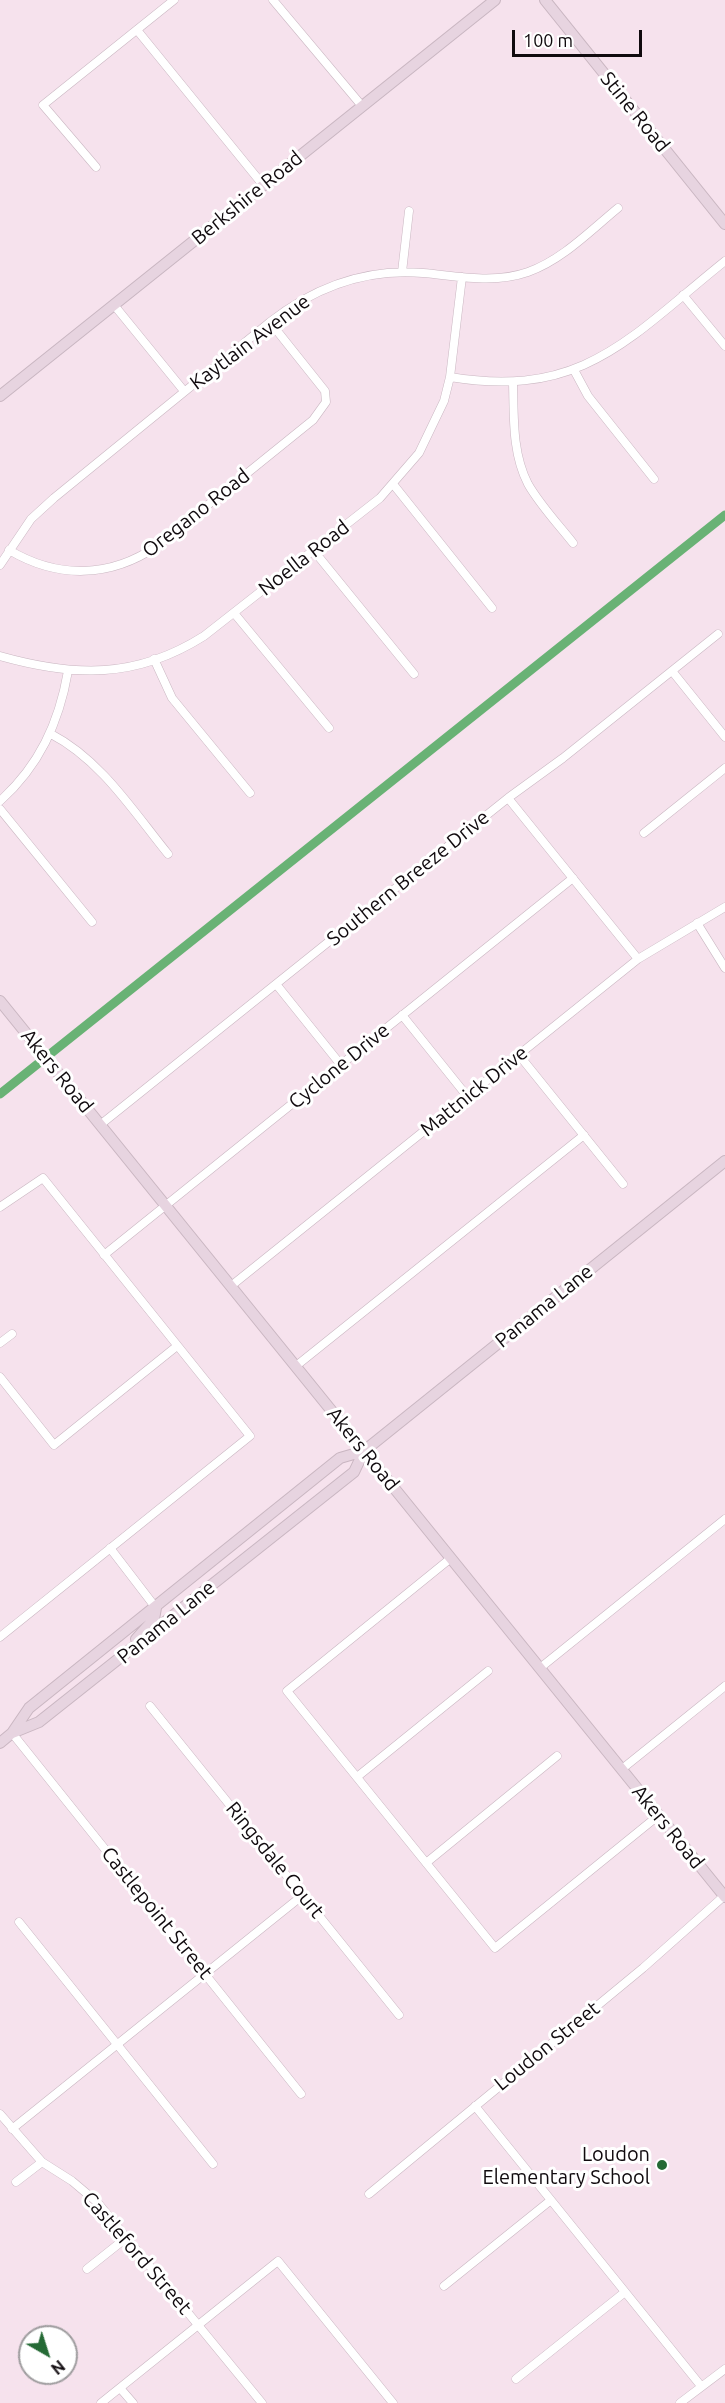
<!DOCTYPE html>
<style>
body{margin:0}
#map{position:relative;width:725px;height:2403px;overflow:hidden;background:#f6e2ed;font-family:Ubuntu,sans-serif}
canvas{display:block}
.north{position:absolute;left:18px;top:2325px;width:60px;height:60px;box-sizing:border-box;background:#fff;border:2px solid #9f9d9f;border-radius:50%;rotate:141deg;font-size:16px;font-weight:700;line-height:24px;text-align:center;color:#100a0e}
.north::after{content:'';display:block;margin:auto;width:21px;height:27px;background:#256a35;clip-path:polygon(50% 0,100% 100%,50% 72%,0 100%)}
.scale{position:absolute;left:512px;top:30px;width:130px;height:27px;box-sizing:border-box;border:3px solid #100a0e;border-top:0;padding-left:8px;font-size:18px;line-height:21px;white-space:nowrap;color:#100a0e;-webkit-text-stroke:4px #fff;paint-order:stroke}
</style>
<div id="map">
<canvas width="725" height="2403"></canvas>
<div class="north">N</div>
<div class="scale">100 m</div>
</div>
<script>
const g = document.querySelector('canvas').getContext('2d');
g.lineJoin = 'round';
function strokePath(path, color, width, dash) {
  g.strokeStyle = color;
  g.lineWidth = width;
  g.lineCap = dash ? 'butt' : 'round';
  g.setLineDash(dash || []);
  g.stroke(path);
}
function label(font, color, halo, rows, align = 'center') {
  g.font = font + ' Ubuntu,sans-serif';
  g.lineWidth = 6;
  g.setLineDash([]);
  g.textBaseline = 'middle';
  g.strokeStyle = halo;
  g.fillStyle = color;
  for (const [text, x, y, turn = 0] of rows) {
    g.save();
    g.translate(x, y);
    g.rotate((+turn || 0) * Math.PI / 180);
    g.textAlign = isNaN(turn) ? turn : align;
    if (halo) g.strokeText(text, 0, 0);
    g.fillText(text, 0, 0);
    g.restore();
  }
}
strokePath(new Path2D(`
 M0 1094 725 515`), '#69b275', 9);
const street = new Path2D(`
 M273 0 362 106
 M137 30 263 185
 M96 167 43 105 174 0
 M402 272 409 211
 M683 295 725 346
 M114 305 184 391
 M574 370 588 396 654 479
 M450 377C583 399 629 338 725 261
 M513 383C514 417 512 453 528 484 540 505 558 524 573 543
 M393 484 492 608
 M9 550C58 579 110 578 157 546L313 420 326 402 325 391 270 322
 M314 551 414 674
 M0 565 31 519 54 498 270 322C315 287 365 268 423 273 458 276 494 284 528 272 562 260 590 231 618 208
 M234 613 329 728
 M0 656C75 677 136 679 204 636L380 498 419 453 444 401 450 377 462 277
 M154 659 172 698 250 793
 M672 671 725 737
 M51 734C101 760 133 811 168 854
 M508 798 638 959
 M0 801C39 766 59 723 68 671
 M0 809 92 922
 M644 833 725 768
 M697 923 725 968
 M276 984 341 1065
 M402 1015 467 1096
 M519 1055 623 1184
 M100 1125 508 798 563 758 718 634
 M0 1207 43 1178 250 1436 0 1637
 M104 1255 573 878
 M231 1286 638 959 725 907
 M0 1343 12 1334
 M296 1366 584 1135
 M0 1377 54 1445 177 1346
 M110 1548 156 1608
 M451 1558 287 1691 495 1948 659 1815
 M540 1668 725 1519
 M150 1706 399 2015
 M12 1733 301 2094
 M622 1769 725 1686
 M357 1777 488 1671
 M426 1863 557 1756
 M19 1922 213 2164
 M475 2106 701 2386
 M0 2114 42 2162 72 2181 98 2203 262 2403
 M12 2129 303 1895
 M16 2182 42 2162
 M369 2194 643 1968 724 1896
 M87 2269 126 2238
 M444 2286 551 2200
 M516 2379 625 2292
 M120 2388 133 2403
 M101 2403 278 2261 393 2403
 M680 2403 725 2369`);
const secondary = new Path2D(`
 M545 0 725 224
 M0 396 495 0
 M0 1001 725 1897
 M136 1639 154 1619 156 1608
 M12 1733 29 1708 340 1458 364 1451 725 1161
 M0 1743 12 1733 39 1722 354 1472 364 1451`);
strokePath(street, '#c9b6c1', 9);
strokePath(secondary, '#c9b6c1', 12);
strokePath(street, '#fff', 8);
strokePath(secondary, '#e7d4e0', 10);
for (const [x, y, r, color] of [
 [662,2165,6,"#256a35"]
]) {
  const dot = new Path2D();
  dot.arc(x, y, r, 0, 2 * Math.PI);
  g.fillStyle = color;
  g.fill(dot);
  strokePath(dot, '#fff', 2);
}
label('20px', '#100a0e', '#fff', [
 ["Stine Road",635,112,51],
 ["Berkshire Road",247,198,-39],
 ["Kaytlain Avenue",250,342,-37],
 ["Oregano Road",196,513,-38],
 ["Noella Road",304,558,-38],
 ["Southern Breeze Drive",408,878,-39],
 ["Cyclone Drive",339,1066,-39],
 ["Akers Road",57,1071,51],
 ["Mattnick Drive",474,1091,-39],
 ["Panama Lane",544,1306,-39],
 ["Akers Road",363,1449,51],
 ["Panama Lane",166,1622,-39],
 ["Akers Road",668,1827,51],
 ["Ringsdale Court",275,1860,51],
 ["Castlepoint Street",157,1913,51],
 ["Loudon Street",547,2046,-39],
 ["Castleford Street",137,2253,49]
]);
label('20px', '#100a0e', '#fff', [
 ["Loudon",650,2154],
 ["Elementary School",650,2177]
], 'right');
</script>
